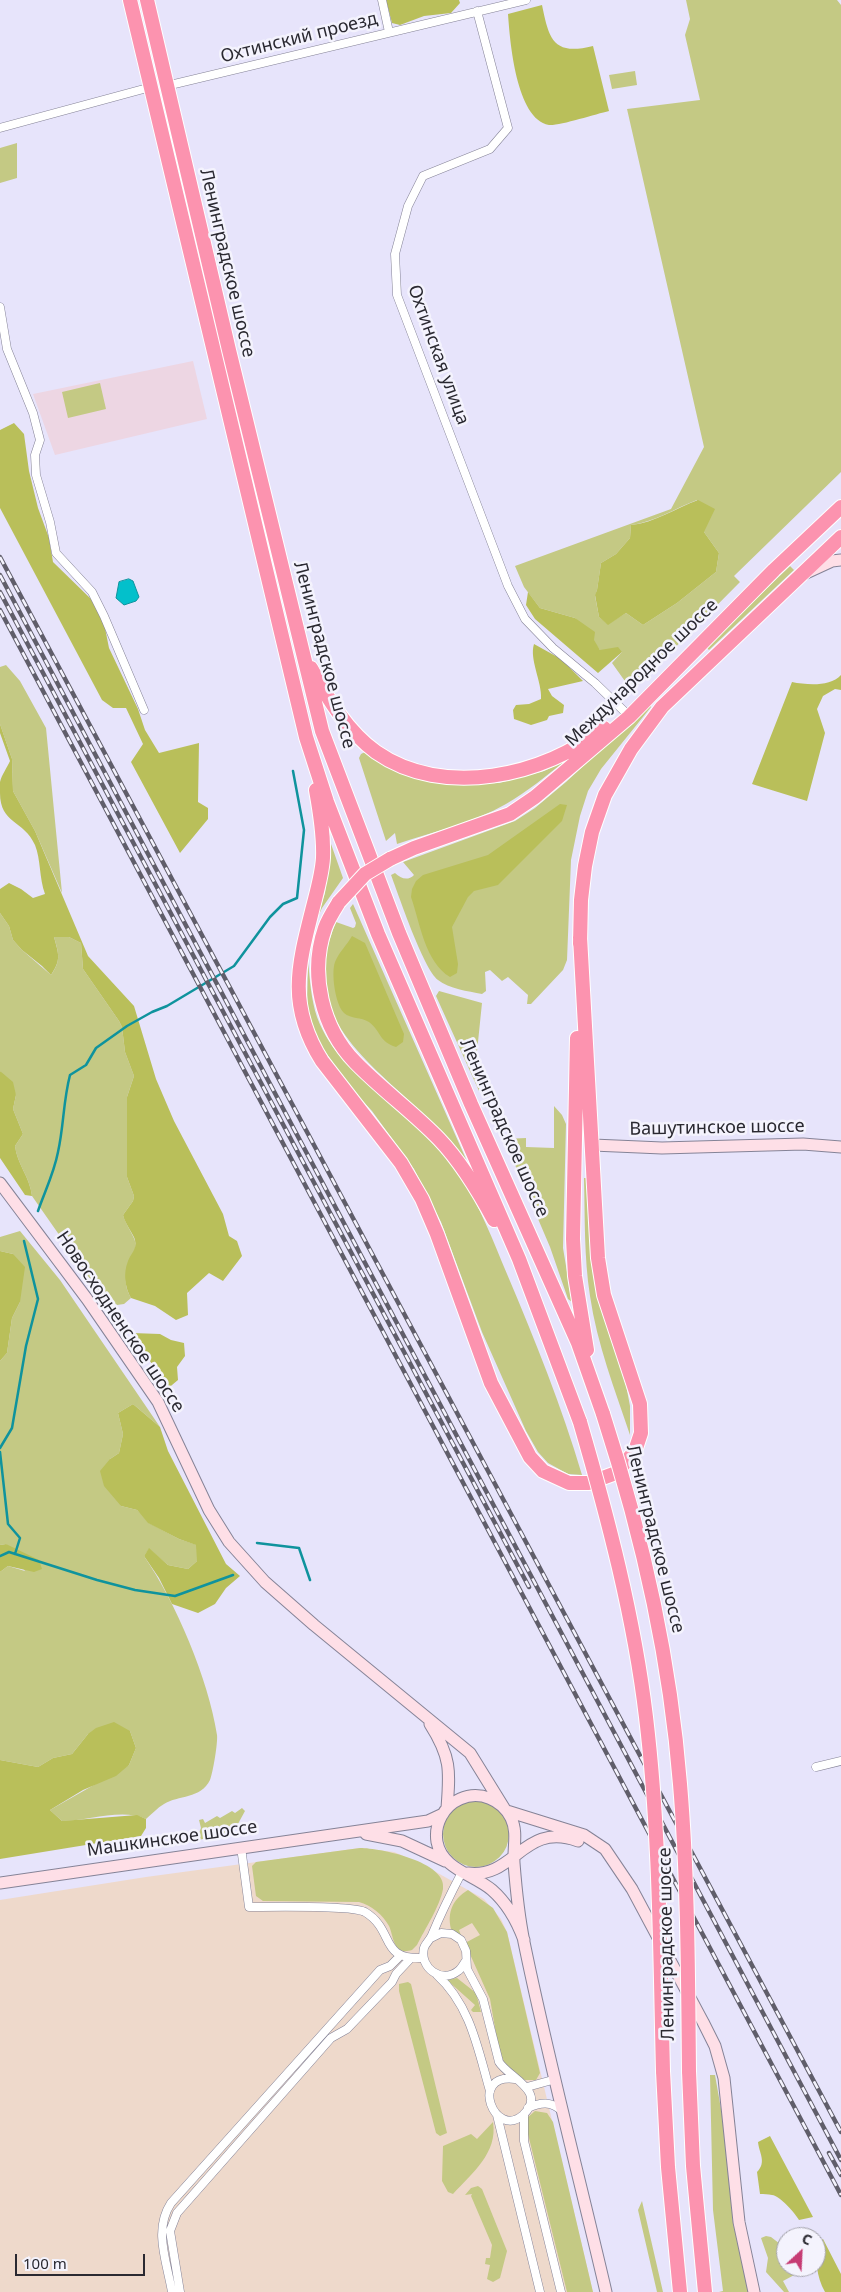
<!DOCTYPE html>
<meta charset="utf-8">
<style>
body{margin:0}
#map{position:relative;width:841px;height:2292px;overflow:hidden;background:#e7e4fb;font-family:"Noto Sans",sans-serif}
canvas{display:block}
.north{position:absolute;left:776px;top:2227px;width:50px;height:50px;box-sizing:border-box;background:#f4f3fd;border:1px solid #a3a2ab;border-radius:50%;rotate:25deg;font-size:14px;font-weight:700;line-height:20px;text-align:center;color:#2a2931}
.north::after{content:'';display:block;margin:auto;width:18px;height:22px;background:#c63c74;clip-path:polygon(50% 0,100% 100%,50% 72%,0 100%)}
.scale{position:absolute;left:15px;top:2254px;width:130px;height:22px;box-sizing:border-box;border:2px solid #2a2931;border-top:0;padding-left:6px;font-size:15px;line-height:18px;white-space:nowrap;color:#2a2931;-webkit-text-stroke:4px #f4f3fd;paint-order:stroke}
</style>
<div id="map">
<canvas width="841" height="2292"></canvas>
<div class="north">С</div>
<div class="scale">100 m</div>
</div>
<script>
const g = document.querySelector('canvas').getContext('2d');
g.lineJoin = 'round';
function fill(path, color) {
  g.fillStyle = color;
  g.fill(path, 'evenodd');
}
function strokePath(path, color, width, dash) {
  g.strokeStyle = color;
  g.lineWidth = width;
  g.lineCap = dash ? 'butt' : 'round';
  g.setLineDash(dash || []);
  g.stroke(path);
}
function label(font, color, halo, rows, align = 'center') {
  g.font = font + ' "Noto Sans",sans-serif';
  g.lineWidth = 5;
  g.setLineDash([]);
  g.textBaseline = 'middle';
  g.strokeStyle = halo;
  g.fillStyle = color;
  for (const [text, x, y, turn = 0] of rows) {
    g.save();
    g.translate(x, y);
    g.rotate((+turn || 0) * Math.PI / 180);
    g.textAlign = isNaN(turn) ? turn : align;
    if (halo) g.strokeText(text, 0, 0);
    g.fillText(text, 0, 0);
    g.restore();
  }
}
fill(new Path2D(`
 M360 1848 394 1852 420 1863 484 1899 501 1919 507 1932 593 2292H0V1900L146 1877Z`), '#eed9cb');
fill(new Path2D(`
 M193 361 207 419 55 455 33 394Z`), '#edd6e3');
fill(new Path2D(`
 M686 0H837L841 5V472L734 576 740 582 632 691 612 663 622 652 600 650 575 618 540 608 524 587 515 566 671 509 704 447 627 109 700 100 685 35 690 19ZM697 500 704 532 719 553 716 572 677 603 643 625 626 613 608 624 599 617 595 596 597 590 601 563 616 554 630 538 631 525C654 522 676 508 697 500Z
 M635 71 637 85 612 89 609 75Z
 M17 143V178L0 183V148Z
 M100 383 106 409 68 418 62 392Z
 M790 566 794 570 709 650 706 647Z
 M6 665 20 681 46 728 62 893 35 831 13 791 12 759 0 724V667Z
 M650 704 651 707 601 769 588 791 580 816 571 860 567 960 563 970 531 1004H527L528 995 508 977 502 981 490 970 485 972 486 991 482 994C468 991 449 989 438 980 423 968 399 896 391 875L395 873C401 879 408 881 414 875L403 862 515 821 535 808 566 782Z
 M367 751 457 783H499L544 771 565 761C546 776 527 792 506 804 473 823 433 832 397 844L395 833 386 841 359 758 361 754Z
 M331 844 343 878 322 908 315 923 325 893Z
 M353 904 466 1159 465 1160C459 1155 454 1146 448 1140 439 1129 429 1120 419 1110 361 1055 298 1013 336 922L353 928 355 927 356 923 350 908Z
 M0 913 9 926 13 940 22 950 51 975C61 961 59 954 54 937H69L81 943 83 969 119 1021 122 1027 125 1052 134 1076 127 1097V1177L134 1196 133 1201 123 1215C125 1223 134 1236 135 1241 139 1265 116 1271 131 1298L124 1304 117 1305 97 1289 32 1196C30 1177 17 1164 15 1146L23 1134 13 1109 16 1095 0 1071Z
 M308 961C310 980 311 999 317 1017 330 1052 356 1074 383 1097 410 1121 439 1146 459 1175 480 1205 493 1241 507 1274 535 1340 562 1407 582 1475L568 1474 548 1463 538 1452 526 1431 482 1332 441 1222 414 1169 372 1111 348 1085 320 1044 311 1025 307 1006Z
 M439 991 482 1003 475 1071 481 1085 479 1091 436 996Z
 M554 1106 562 1115 566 1124 563 1248 572 1302 568 1299 550 1247 504 1139 526 1138V1147L554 1148Z
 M584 1178H589L596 1288 626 1385 630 1406V1435C615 1390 597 1344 590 1296 584 1257 585 1218 584 1178Z
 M20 1231 60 1280 160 1427 133 1404 118 1413 123 1434 119 1453 110 1459 121 1506 137 1510 149 1523 179 1539 197 1545V1561L188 1569 168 1565 149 1549 144 1556C176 1603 208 1678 217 1735 218 1742 213 1773 210 1780 201 1799 178 1795 164 1804 157 1808 152 1814 146 1819 122 1808 88 1821 62 1821L50 1810 129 1765 136 1748 130 1731 88 1734 72 1754 53 1758 38 1767 0 1760V1572L8 1566 25 1571 6 1544 0 1545V1361L7 1353 12 1318 20 1302 13 1254 0 1251V1237Z
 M443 1834a33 33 0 1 1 66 0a33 33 0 1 1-66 0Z
 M242 1808 245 1811 233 1833 198 1840 197 1838 201 1828 199 1820 203 1819 205 1823 217 1816 220 1818 232 1811 235 1813Z
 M360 1848C380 1848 448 1862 443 1889 440 1906 425 1929 417 1945L412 1950C393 1956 394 1937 389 1926 383 1915 371 1905 359 1902L263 1901 256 1896 252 1866 256 1862Z
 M468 1890 493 1908 507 1932 540 2073 536 2080H525L514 2074 505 2064 499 2051 490 1999 465 1943 480 1935 472 1923 459 1930 462 1938 451 1929C447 1912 453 1899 468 1890Z
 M457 1978 476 1993 481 2012H473L471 2010 475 2005 447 1980Z
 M408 1982 411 1984 447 2133 440 2136 436 2133 399 1991V1984Z
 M710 2075H715L724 2126 733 2223 749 2292H719L723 2291 713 2210Z
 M535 2111 547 2113 553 2122 593 2292H567L527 2130V2118Z
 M493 2122C498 2153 472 2173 453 2194L448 2192 442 2181 443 2146 471 2134 477 2139Z
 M478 2186 482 2189 507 2251 500 2278 493 2282 487 2279 490 2265 485 2264 486 2258H490L492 2245 471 2196 472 2194 465 2195 471 2188Z
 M642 2201 663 2292H657L638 2210Z
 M766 2236 771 2237 784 2247 786 2267H795L798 2273 783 2281 789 2292H784L766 2272 768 2258 761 2238Z`), '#c4c984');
fill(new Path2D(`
 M386 0H459L460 3 451 13 424 16 400 25 392 23Z
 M542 5C549 39 553 56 593 46L609 111C596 114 559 126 549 125 516 119 510 41 508 14Z
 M14 423 24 434 29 471 38 508 49 538 53 562 91 599 98 611 104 623 109 648 138 709 145 730 159 753 199 743 198 802 208 808V819L180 853 131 762 143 744 126 708H113L102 700 0 508V430Z
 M698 500 715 509 704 532 719 553 716 572 677 603 643 625 626 613 608 625 599 617 595 595 597 590 601 563 616 554 630 538 631 525C654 523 676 508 698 500Z
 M528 592 540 608 575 618 595 632 594 640 600 650 618 647 622 652 598 673 535 619 526 605Z
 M534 644 561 659 583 681 548 689 552 696 564 705 563 713 549 716 547 720 531 725 514 719 513 710 516 705 529 704 541 699C542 682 529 659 534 644Z
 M841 675V690L835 689 823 696 817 709 825 733 807 801 752 784 792 682C807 685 830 687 841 675Z
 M0 724 12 759 13 791 35 831 88 956 134 1006 156 1079 174 1121 223 1214 229 1236 237 1241 242 1256 223 1281 209 1273 187 1293 188 1315 176 1320 155 1306 131 1298C125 1288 123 1273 128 1261 131 1253 137 1250 135 1240 134 1235 125 1224 123 1215L133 1201 134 1196 127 1177V1097L134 1076 125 1052 122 1027 119 1021 83 969 81 943 69 937H54C59 955 61 960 51 975L42 966 22 950 13 940 9 926 0 913V889L9 883 21 889 33 898 45 894C39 878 41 860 35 845 24 820 0 824 0 793 0 790 0 785 0 782 2 774 7 768 10 761L0 733Z
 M560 804 567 805 562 821 498 885 474 891 468 897 452 927 458 964 457 973 450 977C425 962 420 923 411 897L412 889 416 881 423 875 488 855Z
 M352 936 365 943 404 1034 403 1042 396 1047C379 1042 381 1031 369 1022 361 1017 351 1019 344 1013 335 1004 331 973 335 962 339 952 347 945 352 936Z
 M0 1071 13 1082 16 1095 13 1109 23 1134 15 1146C17 1164 30 1177 32 1196L25 1195 0 1158Z
 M0 1251 13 1254 25 1267 20 1302 12 1318 7 1353 0 1361Z
 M132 1333 160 1334 171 1340 184 1343 185 1356 177 1367 178 1380 166 1390 159 1375Z
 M133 1404 160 1427 168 1451 226 1564 240 1576 226 1588 215 1604 198 1613 172 1604 159 1578 144 1556 149 1548 168 1565 188 1569 197 1561 196 1545 179 1539 148 1523 137 1510 121 1506 104 1486 100 1471 110 1459 119 1453 123 1434 118 1413Z
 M6 1544 39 1560 42 1569 34 1572 8 1566 0 1572V1545Z
 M114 1722 130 1731 136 1748 129 1765 116 1776 83 1790 50 1810 62 1821 137 1815 146 1819V1828L141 1836 0 1859V1760L38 1767 53 1758 72 1754 88 1734 96 1728Z
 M770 2136 813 2217 799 2220C795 2213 780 2196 772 2195 768 2194 764 2194 760 2194L757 2172C767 2162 759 2153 758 2142Z
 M823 2239 841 2274V2292H825C816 2276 816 2260 816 2242Z`), '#b9bf5a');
const water = new Path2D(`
 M129 579 133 581 139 597 136 601 124 605 116 598 119 582Z`);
fill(water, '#03c0cb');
strokePath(water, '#0f939d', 1);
strokePath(new Path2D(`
 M38 1211C45 1191 54 1173 58 1152 64 1125 63 1102 70 1075L86 1065 96 1048 127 1026 152 1012 167 1006 234 966 270 917 283 904 297 898 304 830 293 771
 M0 1448 12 1428 26 1346 38 1299 24 1241
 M0 1452 8 1524 20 1538 15 1554
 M257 1543 299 1548 310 1580
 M0 1556 9 1552 97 1580 135 1590 175 1596 233 1575`), '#0f939d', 2.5);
const street = new Path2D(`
 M382 0 389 32
 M477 11 508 128 490 149 423 176 408 206 395 254 397 295 508 586 525 619 553 648 595 683 625 712
 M166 86 526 0
 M0 128 151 87
 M0 307 7 349 33 413 40 440 35 455 36 475 50 522 56 553 92 592 104 616 144 710
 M816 1767 841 1761
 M241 1847 249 1907C269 1907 352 1905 365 1912 396 1931 378 1960 423 1958
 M462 1872C451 1893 441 1913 432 1935 430 1940 425 1944 424 1948 419 1968 442 1984 458 1971 461 1969 463 1965 465 1962
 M431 1938 441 1933 452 1934 461 1940 466 1951 467 1969 483 1999 499 2062C509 2078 548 2091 523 2115 495 2140 468 2073 515 2079
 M437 1975C471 2006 478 2050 490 2091
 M527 2087 556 2079
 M528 2108C541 2102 551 2101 562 2111
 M524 2114V2141L561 2292
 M497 2115 540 2292
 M172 2292C167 2262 153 2230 171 2203L380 1970 390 1966 400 1956
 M180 2292 170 2231 177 2213 331 2038 347 2029 392 1982 396 1974 410 1959`);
const secondary = new Path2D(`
 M806 573 832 561 841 560
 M593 1145 662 1148 803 1144 841 1147
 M0 1183 87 1299 158 1402 209 1510 229 1542 265 1582 314 1625 470 1753 504 1808
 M430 1724C451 1757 450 1770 447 1808
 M507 1811 584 1835 605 1849 632 1889 703 2022 715 2046 724 2078 739 2222 754 2292
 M366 1834 402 1841 445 1861
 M468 1873C515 1879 523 1821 578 1841
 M0 1883 428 1821 443 1814
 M524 1940C517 1921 508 1904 492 1890 473 1874 442 1869 437 1842 434 1824 444 1806 460 1799 480 1790 502 1800 511 1818 518 1832 513 1848 514 1863 516 1889 519 1917 524 1942 548 2059 579 2176 606 2292`);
const highway = new Path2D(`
 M130 0 306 737 327 802 378 934 519 1259 580 1422
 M147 0 229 350 322 731 399 933 471 1104 578 1343 603 1414
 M311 668C328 699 347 731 376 752 443 799 545 776 604 728
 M316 790C320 812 324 835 323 858 322 874 317 891 313 907 298 966 287 1005 322 1061L401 1163 422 1199 437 1234 491 1383 530 1457 543 1471 569 1483H589L616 1473 635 1451 641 1433 640 1404 604 1295 598 1258 580 937
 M390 859 414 848 510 814 535 797 629 717 774 570 841 507
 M339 902C334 910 328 919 325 928 309 974 322 1028 355 1062 381 1089 413 1112 439 1139 461 1162 479 1192 494 1220
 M580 944 581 900 585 866 592 832 605 795 631 749 662 707 841 537
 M577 1038 573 1239 575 1276 587 1350
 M663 2071 668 2167 680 2292
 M689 2071 693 2166 705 2292`);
strokePath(street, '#858397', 9);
strokePath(secondary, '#858397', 13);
strokePath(highway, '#fff', 16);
strokePath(street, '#fff', 8);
strokePath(secondary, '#fedfe7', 11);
strokePath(highway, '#fc93af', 14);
const rail = new Path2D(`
 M0 557 841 2132
 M0 575 841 2160
 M0 592 529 1587
 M0 610 841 2195
 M829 2153 841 2175`);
strokePath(rail, '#605e6a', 4.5);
strokePath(rail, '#f4f3fd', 2.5, [8]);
const highwayBridge = new Path2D(`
 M339 902 365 874 390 859
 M603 1414C642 1534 670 1658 680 1784 688 1879 688 1975 689 2071
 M580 1422C608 1518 634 1617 646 1717 660 1834 660 1952 663 2071`);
strokePath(highwayBridge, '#fff', 16, []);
strokePath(highwayBridge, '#fc93af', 14);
label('18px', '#2a2931', '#f4f3fd', [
 ["Охтинский проезд",299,38,-14],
 ["Ленинградское шоссе",227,263,77],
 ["Охтинская улица",438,355,70],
 ["Ленинградское шоссе",324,655,75],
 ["Международное шоссе",642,673,-44],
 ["Ленинградское шоссе",504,1128,66],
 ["Вашутинское шоссе",717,1128,-1],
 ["Новосходненское шоссе",120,1322,56],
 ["Ленинградское шоссе",655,1539,76],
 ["Машкинское шоссе",172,1839,-8],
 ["Ленинградское шоссе",667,1944,-91]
]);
</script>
